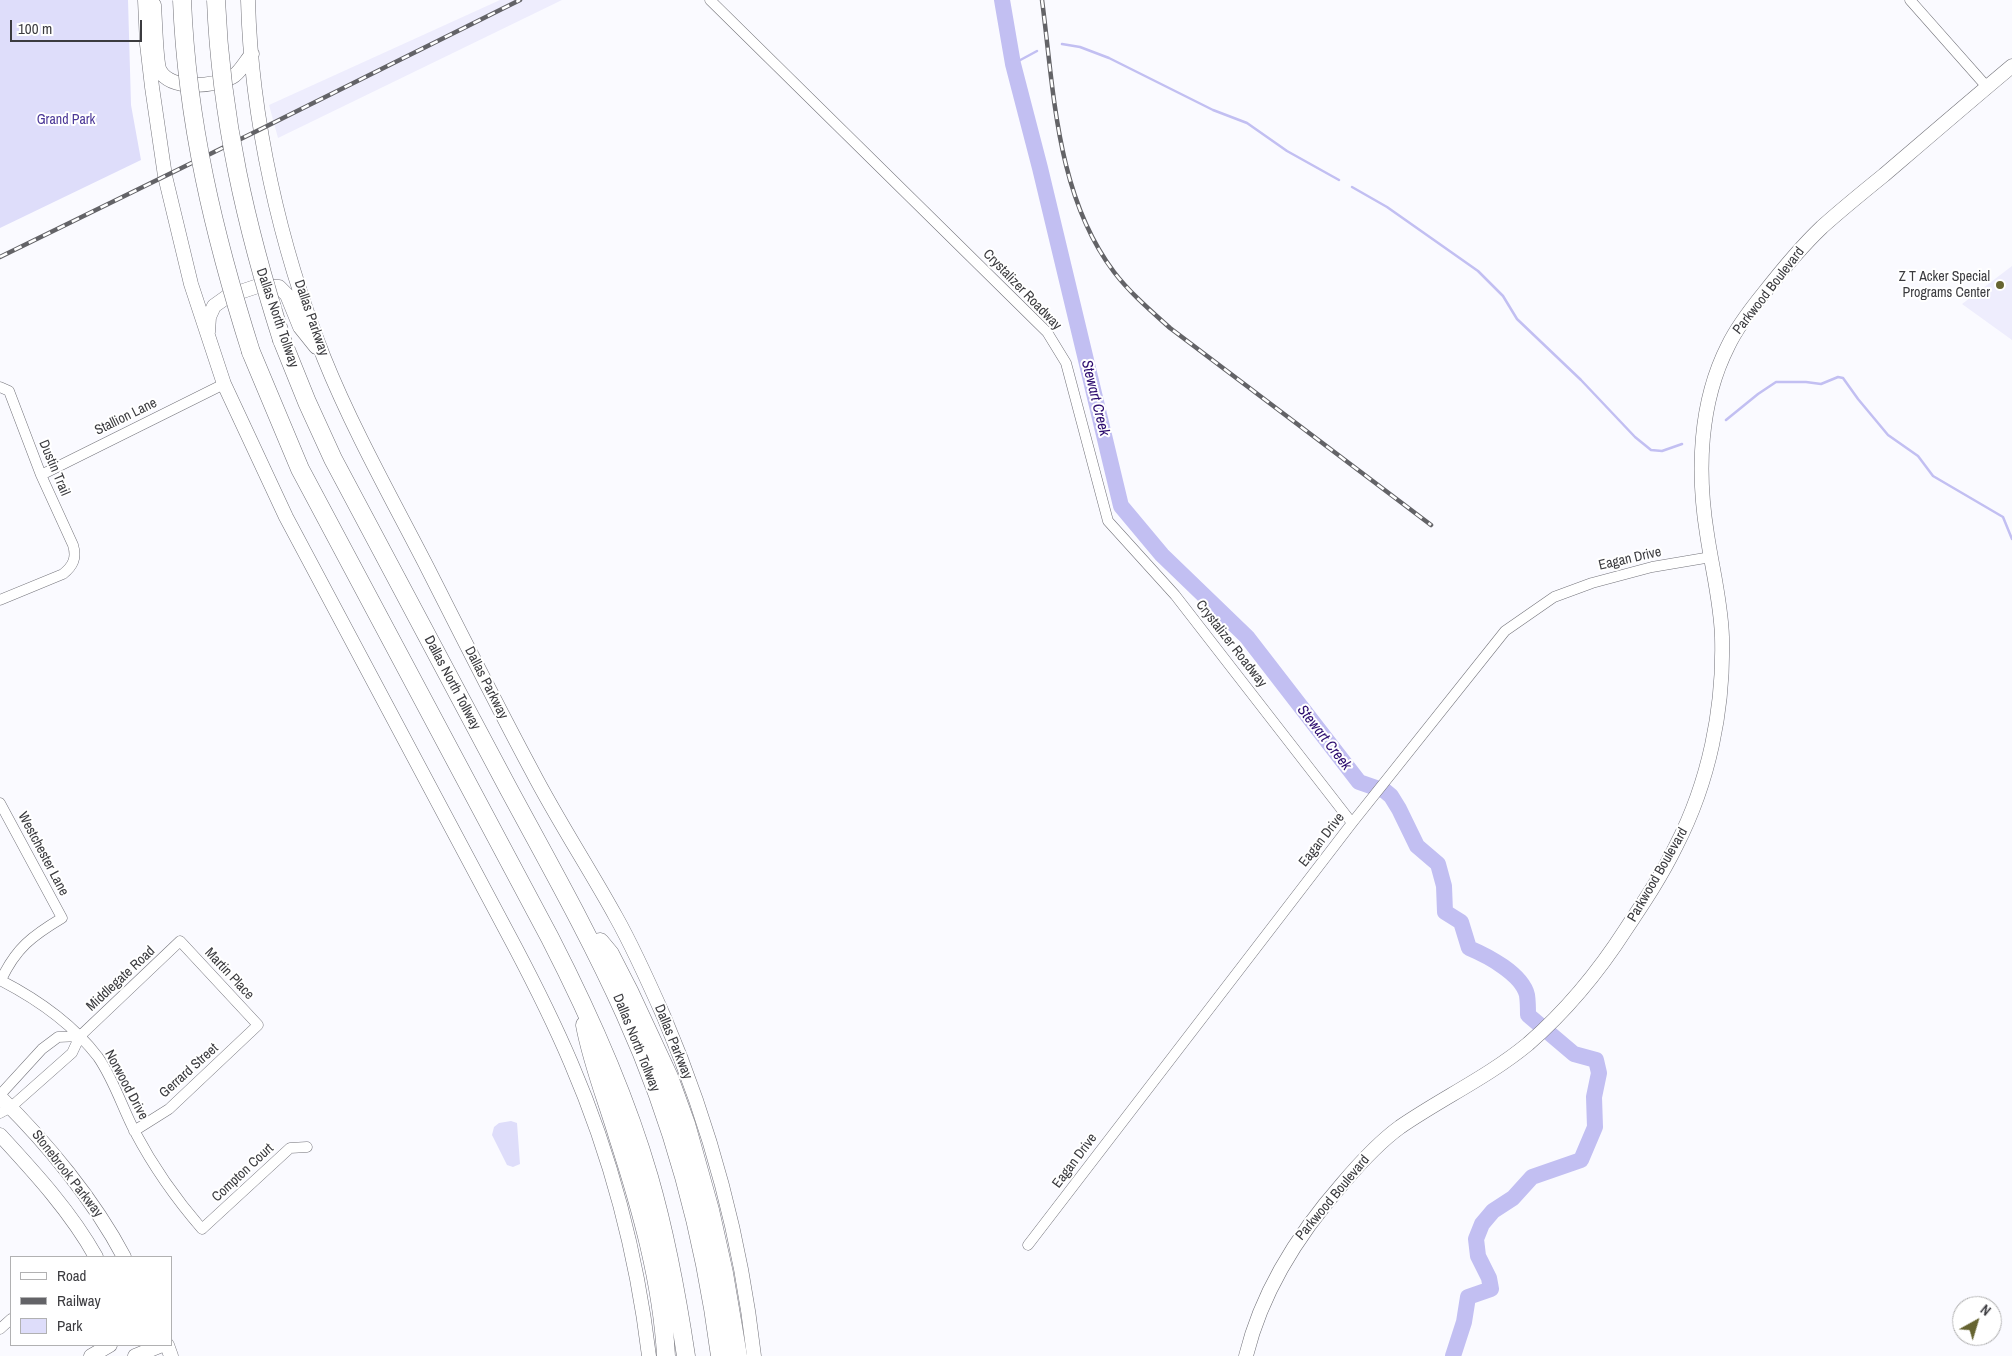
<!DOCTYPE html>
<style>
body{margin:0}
#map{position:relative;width:2012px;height:1356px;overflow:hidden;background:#fafaff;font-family:"Archivo Narrow",sans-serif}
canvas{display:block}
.legend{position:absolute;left:10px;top:1256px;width:162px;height:90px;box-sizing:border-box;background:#fff;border:1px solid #b1b1b2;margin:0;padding:6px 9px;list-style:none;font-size:15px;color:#3b3b3f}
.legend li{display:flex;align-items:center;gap:10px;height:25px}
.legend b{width:25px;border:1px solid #b1b1b2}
.north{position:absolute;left:1952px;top:1296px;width:50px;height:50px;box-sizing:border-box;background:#fff;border:1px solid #b1b1b2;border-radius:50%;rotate:39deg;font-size:14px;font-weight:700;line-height:20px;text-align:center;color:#3b3b3f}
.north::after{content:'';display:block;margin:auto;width:18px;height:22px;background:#666431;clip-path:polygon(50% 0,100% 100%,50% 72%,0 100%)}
.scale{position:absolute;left:10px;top:20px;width:132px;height:22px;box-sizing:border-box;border:2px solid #3b3b3f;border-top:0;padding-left:6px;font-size:15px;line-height:18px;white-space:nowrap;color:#3b3b3f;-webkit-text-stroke:4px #fff;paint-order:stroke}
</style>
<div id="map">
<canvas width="2012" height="1356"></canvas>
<ul class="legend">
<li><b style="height:6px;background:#fff"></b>Road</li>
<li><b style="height:6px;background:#636367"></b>Railway</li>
<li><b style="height:14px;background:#deddfa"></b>Park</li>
</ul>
<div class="north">N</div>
<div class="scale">100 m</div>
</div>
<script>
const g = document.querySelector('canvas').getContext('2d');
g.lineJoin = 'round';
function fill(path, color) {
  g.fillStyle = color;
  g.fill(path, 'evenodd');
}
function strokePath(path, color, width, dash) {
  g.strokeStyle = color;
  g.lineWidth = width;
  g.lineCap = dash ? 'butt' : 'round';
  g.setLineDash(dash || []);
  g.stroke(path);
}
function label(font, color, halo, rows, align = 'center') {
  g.font = font + ' "Archivo Narrow",sans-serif';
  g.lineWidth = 4;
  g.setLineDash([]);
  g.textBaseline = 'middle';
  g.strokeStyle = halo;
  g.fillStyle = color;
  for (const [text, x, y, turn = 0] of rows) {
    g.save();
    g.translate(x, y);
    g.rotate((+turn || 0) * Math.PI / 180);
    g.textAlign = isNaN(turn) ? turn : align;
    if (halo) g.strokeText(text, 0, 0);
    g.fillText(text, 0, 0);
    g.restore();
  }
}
fill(new Path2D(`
 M500 0H562L278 138 269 105Z
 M2012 266V340L1962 304Z`), '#eeedfd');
fill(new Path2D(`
 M0 0H128L131 105 141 160 0 228Z
 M511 1121 517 1123 520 1164 513 1167 507 1165 492 1135 494 1127 499 1123Z`), '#deddfa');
strokePath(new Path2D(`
 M1062 44 1080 47 1109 58 1213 110 1247 123 1287 151 1339 180
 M1013 64 1037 51
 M1352 187 1387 207 1478 271 1503 296 1517 319 1581 380 1635 437 1651 450 1662 451 1682 444
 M1726 420 1758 394 1776 382H1806L1821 384 1838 377 1843 378 1858 399 1888 435 1918 456 1933 476 2003 517 2012 539`), '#c2bff2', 2.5);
strokePath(new Path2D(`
 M1002 0 1013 64 1040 168 1121 506 1162 555 1247 637 1359 782 1385 791 1391 796 1399 809 1417 846 1438 864 1444 886 1445 912 1461 922 1469 948C1488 956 1522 974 1527 995 1528 1002 1528 1009 1528 1015L1574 1054 1596 1060 1599 1073 1594 1097 1595 1127 1581 1160 1532 1177 1513 1198 1493 1211 1482 1224 1476 1239 1478 1256 1489 1278 1491 1289 1468 1297 1464 1322 1453 1356`), '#c2bff2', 16);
const street = new Path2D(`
 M710 0 1047 332 1066 363 1108 521 1175 595 1352 823
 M1910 0 1987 87
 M0 387 9 391 41 475 73 545C77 558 73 566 63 574L0 600
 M41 475 224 384
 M0 803 62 918C32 936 16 948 1 980
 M0 980C37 999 72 1023 98 1057 114 1080 122 1107 135 1132 154 1168 176 1199 202 1229L290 1148 307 1147
 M0 1095 42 1049 58 1037 80 1036
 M0 1113 11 1107 72 1053 80 1036 180 941 258 1025 169 1109 134 1131
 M1028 1245 1352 823 1505 631 1554 597 1592 583 1652 567 1711 557
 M0 1329 11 1319`);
const secondary = new Path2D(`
 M145 0 147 44 152 87 165 176 191 284 224 384 286 517 515 947C535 985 554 1023 571 1063 611 1156 637 1256 649 1356
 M248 0C251 119 280 247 324 358 353 430 392 499 428 569 462 636 496 704 532 771 558 821 589 868 616 917 634 949 649 983 664 1017 710 1125 741 1239 754 1356
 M154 5C155 17 156 64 160 71 172 91 214 86 232 77 239 74 246 61 252 54
 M208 332 209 317 214 306 228 296 258 286 279 287 287 295 300 327 316 347
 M0 1097C46 1142 94 1200 124 1257
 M0 1135C35 1173 71 1212 96 1257
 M167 1345 171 1356
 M91 1356 110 1345
 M135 1356 162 1345
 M1246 1356C1262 1290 1299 1233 1343 1183 1360 1163 1378 1143 1400 1127 1442 1098 1488 1077 1528 1044 1566 1011 1599 971 1626 929 1644 902 1662 875 1676 846 1709 782 1724 709 1722 637 1721 602 1712 568 1707 534 1697 472 1699 403 1728 346 1737 327 1751 309 1764 293 1782 270 1801 247 1822 227 1842 209 1863 192 1884 175 1926 139 1969 102 2012 66`);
const highway = new Path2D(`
 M282 340 307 402 333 459C391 568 449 677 507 786 548 862 590 936 625 1014 674 1122 705 1239 720 1356
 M251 352 300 469 550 938C589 1014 625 1094 649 1177 666 1236 677 1296 686 1356
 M600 942 610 954 629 991 669 1077 686 1124 710 1210 724 1273 738 1356
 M585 1025C592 1063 607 1100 618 1137 641 1208 662 1282 666 1356`);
strokePath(street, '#73737a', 11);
strokePath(secondary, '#73737a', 15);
strokePath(highway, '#73737a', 19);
strokePath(street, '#fff', 10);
strokePath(secondary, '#fff', 14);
strokePath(highway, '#fff', 18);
const rail = new Path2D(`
 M1042 0C1054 91 1056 195 1114 272 1130 293 1150 310 1170 328L1431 525
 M0 257 261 129 520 0`);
strokePath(rail, '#636367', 4.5);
strokePath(rail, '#fff', 2.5, [8]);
const highwayBridge = new Path2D(`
 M182 0C187 123 214 235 251 352
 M216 0C221 119 246 227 282 340`);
strokePath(highwayBridge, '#73737a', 19, []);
strokePath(highwayBridge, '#fff', 18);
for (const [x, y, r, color] of [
 [2000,285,5,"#666431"]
]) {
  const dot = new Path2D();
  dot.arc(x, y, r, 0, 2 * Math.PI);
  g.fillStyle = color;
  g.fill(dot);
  strokePath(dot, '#fff', 2);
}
label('14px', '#4b3797', '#fff', [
 ["Grand Park",66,120]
]);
label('14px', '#3b3b3f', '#fff', [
 ["Z T Acker Special",1990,277],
 ["Programs Center",1990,293]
], 'right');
label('14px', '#3b3b3f', '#fff', [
 ["Crystalizer Roadway",1022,290,46],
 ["Parkwood Boulevard",1769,291,-52],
 ["Dallas North Tollway",277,318,71],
 ["Dallas Parkway",311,318,71],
 ["Stallion Lane",126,417,-26],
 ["Dustin Trail",54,468,67],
 ["Eagan Drive",1630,559,-13],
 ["Crystalizer Roadway",1231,644,52],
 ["Dallas North Tollway",452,683,62],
 ["Dallas Parkway",486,683,63],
 ["Eagan Drive",1322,840,-52],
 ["Westchester Lane",43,854,62],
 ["Parkwood Boulevard",1658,875,-60],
 ["Martin Place",229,974,47],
 ["Middlegate Road",121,979,-43],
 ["Dallas Parkway",673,1042,68],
 ["Dallas North Tollway",636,1043,68],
 ["Gerrard Street",189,1071,-42],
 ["Norwood Drive",126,1085,62],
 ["Eagan Drive",1075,1161,-53],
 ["Compton Court",243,1173,-43],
 ["Stonebrook Parkway",67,1174,52],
 ["Parkwood Boulevard",1333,1198,-50]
]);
label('italic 15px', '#2d0d6f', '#fff', [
 ["Stewart Creek",1095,398,76],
 ["Stewart Creek",1324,738,52]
]);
</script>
